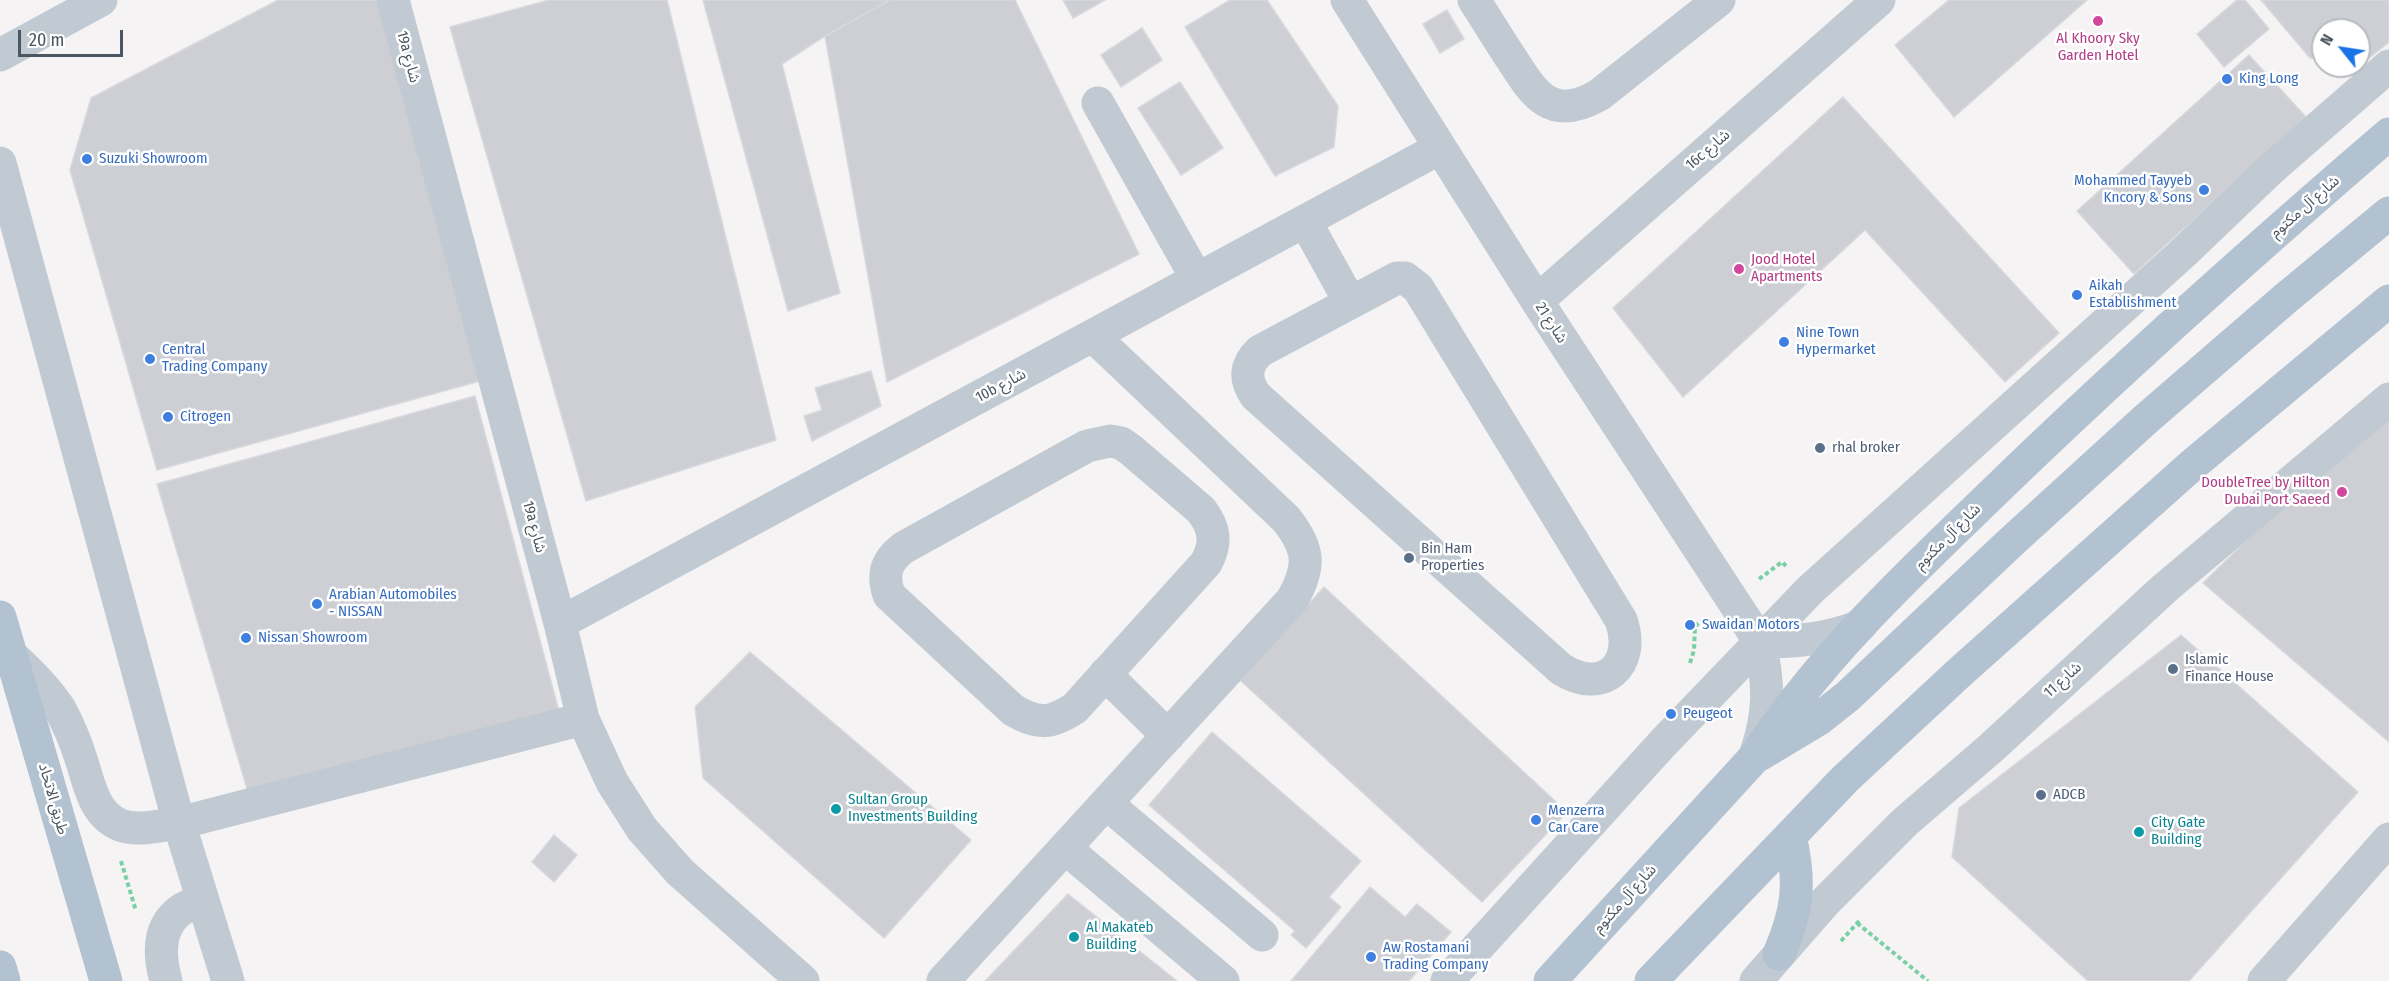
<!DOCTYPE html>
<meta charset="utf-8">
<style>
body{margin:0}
#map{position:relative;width:2389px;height:981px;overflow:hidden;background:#f5f3f3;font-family:"Fira Sans Condensed",sans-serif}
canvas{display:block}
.north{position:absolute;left:2311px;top:18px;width:60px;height:60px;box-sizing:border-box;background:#fff;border:2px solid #b7bbc0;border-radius:50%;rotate:300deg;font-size:16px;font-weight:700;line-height:24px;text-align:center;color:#4a5661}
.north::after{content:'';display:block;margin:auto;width:21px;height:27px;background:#1a73e8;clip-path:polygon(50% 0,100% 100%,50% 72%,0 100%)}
.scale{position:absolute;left:18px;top:30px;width:105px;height:27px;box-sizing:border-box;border:3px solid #4a5661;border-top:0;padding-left:8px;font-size:18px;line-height:21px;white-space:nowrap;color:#4a5661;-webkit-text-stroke:4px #fff;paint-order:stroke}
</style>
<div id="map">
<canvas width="2389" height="981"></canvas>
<div class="north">N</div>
<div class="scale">20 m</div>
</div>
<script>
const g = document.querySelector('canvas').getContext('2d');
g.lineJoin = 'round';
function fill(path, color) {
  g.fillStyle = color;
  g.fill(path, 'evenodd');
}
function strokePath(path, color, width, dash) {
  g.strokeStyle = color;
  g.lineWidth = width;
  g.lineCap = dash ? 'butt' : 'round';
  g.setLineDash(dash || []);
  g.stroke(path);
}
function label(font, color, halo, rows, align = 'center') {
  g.font = font + ' "Fira Sans Condensed","Noto Sans Arabic",sans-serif';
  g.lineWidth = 5;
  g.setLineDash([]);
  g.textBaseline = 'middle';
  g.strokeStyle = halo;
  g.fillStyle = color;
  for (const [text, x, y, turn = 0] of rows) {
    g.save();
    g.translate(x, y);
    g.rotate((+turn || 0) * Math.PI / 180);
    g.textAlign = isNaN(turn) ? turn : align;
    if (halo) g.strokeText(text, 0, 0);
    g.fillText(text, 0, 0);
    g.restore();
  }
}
const building = new Path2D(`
 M278 0H382L480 381 157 470 70 170 91 98Z
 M549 0H667L776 440 586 501 450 27Z
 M703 0H890L825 36 782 64 840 293 788 311Z
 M890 0H1015L1139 254 887 382 825 36Z
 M1063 0H1105L1073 18Z
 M1230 0H1267L1338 106 1334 147 1275 176 1185 27Z
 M1949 0H2087L1954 117 1895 45Z
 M2237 0H2245L2269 29 2224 67 2197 34Z
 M2261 0H2389V42L2347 76 2336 66H2359V30H2323V59L2310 58Z
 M1447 10 1464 39 1440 53 1423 24Z
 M1142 28 1162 60 1121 87 1101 55Z
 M2249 55 2306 117 2134 274 2077 211Z
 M1180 82 1223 148 1181 175 1138 108Z
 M1843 97 2059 333 2005 382 1865 230 1683 397 1613 308Z
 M871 371 881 406 812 441 804 416 822 410 815 388Z
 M475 396 561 719 250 799 157 484Z
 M2389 400V742L2203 583Z
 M1324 587 1567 812 1482 902 1240 680Z
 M2181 635 2358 792 2189 981H2088L1952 857 1959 808Z
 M750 652 971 840 884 938 703 778 695 707Z
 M1212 732 1361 861 1329 897 1341 907 1306 948 1291 935 1295 931 1149 805Z
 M554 835 577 855 554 882 532 862Z
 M1370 887 1405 917 1417 904 1451 932 1409 981H1291Z
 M1068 894 1177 981H985Z`);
fill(building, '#cdcfd5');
strokePath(building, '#d7d9de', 1.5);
strokePath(new Path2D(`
 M1759 579 1782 562 1786 566
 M1690 663 1694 650 1695 626 1705 619
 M121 861 136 911
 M1857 923 1928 981
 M1841 941 1860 920`), '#7ad0a6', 4, [4.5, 3]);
strokePath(new Path2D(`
 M393 0 560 623 583 719 612 782 642 829 680 872 803 981
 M1347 0 1537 301 1760 642C1769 684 1770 712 1756 753
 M1474 0C1486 18 1497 37 1509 55 1534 94 1550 123 1599 95L1719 0
 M0 55 101 0
 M1098 103 1197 279
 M0 163 179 823 228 981
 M1305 221 1350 302
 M1397 278H1405L1418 288 1621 620C1637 665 1603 696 1561 669L1256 396C1244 379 1245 365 1260 351Z
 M1537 301 1879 0
 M1110 441 1121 443 1131 450 1201 510C1215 528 1217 543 1206 563L1075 708C1051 724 1038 725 1013 710L889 595C882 574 886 561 903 548L1087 446Z
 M560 623 1440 148
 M1760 642C1796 642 1827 639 1860 626
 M11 655C29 671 46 688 60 709 68 724 75 740 80 756 89 781 92 813 120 825 139 832 160 825 179 823L583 719
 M1105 674 1168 736
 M1106 803 1262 935
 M1065 848 1223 981
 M166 981C159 956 157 927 181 910 187 906 196 903 203 900
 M943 981 1292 600C1311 567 1310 549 1286 519L1093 336
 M1447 981 1663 743 1810 590 2182 254 2272 168 2389 66
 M1756 981 1826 901 1905 822 1991 748 2165 588 2389 399
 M2264 981 2389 839`), '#c1cad2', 33);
strokePath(new Path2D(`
 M0 617 106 981
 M1759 755 1819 719 1848 696 2010 543 2146 419 2286 298 2389 213
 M1779 954C1798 911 1801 882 1790 836
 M0 967 4 981
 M1550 981 1754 758C1819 658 1908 575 1993 493 2121 369 2254 250 2389 134
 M1651 981 1845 779 1959 673 2191 466 2389 301`), '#b3c2d1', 33);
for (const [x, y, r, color] of [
 [2098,21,6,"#d1479c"],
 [2227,79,6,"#3f7fe0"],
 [87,159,6,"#3f7fe0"],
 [2204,190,6,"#3f7fe0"],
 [1739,269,6,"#d1479c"],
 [2077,295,6,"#3f7fe0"],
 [1784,342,6,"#3f7fe0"],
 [150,359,6,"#3f7fe0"],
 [168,417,6,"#3f7fe0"],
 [1820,448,6,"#5c6f8a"],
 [2342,492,6,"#d1479c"],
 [1409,558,6,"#5c6f8a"],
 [317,604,6,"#3f7fe0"],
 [1690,625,6,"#3f7fe0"],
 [246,638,6,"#3f7fe0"],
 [2173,669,6,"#5c6f8a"],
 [1671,714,6,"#3f7fe0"],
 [2041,795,6,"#5c6f8a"],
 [836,809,6,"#0f9aa8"],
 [1536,820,6,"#3f7fe0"],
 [2139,832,6,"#0f9aa8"],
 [1074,937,6,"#0f9aa8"],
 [1371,957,6,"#3f7fe0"]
]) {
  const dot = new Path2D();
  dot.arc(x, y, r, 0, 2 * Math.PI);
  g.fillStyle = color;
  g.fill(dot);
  strokePath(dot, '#fff', 2);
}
label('15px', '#b23c85', '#fff', [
 ["Al Khoory Sky",2098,39],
 ["Garden Hotel",2098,56],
 ["Jood Hotel",1751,260,"left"],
 ["Apartments",1751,277,"left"],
 ["DoubleTree by Hilton",2330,483,"right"],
 ["Dubai Port Saeed",2330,500,"right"]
]);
label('15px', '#4a5661', '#fff', [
 ["19a شارع",408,57,75],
 ["16c شارع",1708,150,-41],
 ["شارع آل مكتوم",2305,207,-41],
 ["شارع 21",1551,323,57],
 ["10b شارع",1001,386,-28],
 ["19a شارع",534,527,75],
 ["شارع آل مكتوم",1948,537,-45],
 ["شارع 11",2063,680,-42],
 ["طريق الاتحاد",53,799,74],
 ["شارع آل مكتوم",1625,899,-48]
]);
label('15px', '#366cbe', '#fff', [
 ["King Long",2239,79],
 ["Suzuki Showroom",99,159],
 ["Mohammed Tayyeb",2192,181,"right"],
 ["Kncory & Sons",2192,198,"right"],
 ["Aikah",2089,286],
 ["Establishment",2089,303],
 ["Nine Town",1796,333],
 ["Hypermarket",1796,350],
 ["Central",162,350],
 ["Trading Company",162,367],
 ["Citrogen",180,417],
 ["Arabian Automobiles",329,595],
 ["- NISSAN",329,612],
 ["Swaidan Motors",1702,625],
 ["Nissan Showroom",258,638],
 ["Peugeot",1683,714],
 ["Menzerra",1548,811],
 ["Car Care",1548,828],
 ["Aw Rostamani",1383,948],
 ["Trading Company",1383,965]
], 'left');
label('15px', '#4e5e75', '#fff', [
 ["rhal broker",1832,448],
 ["Bin Ham",1421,549],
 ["Properties",1421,566],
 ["Islamic",2185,660],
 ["Finance House",2185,677],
 ["ADCB",2053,795]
], 'left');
label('15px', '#0d838f', '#fff', [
 ["Sultan Group",848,800],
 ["Investments Building",848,817],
 ["City Gate",2151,823],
 ["Building",2151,840],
 ["Al Makateb",1086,928],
 ["Building",1086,945]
], 'left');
</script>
